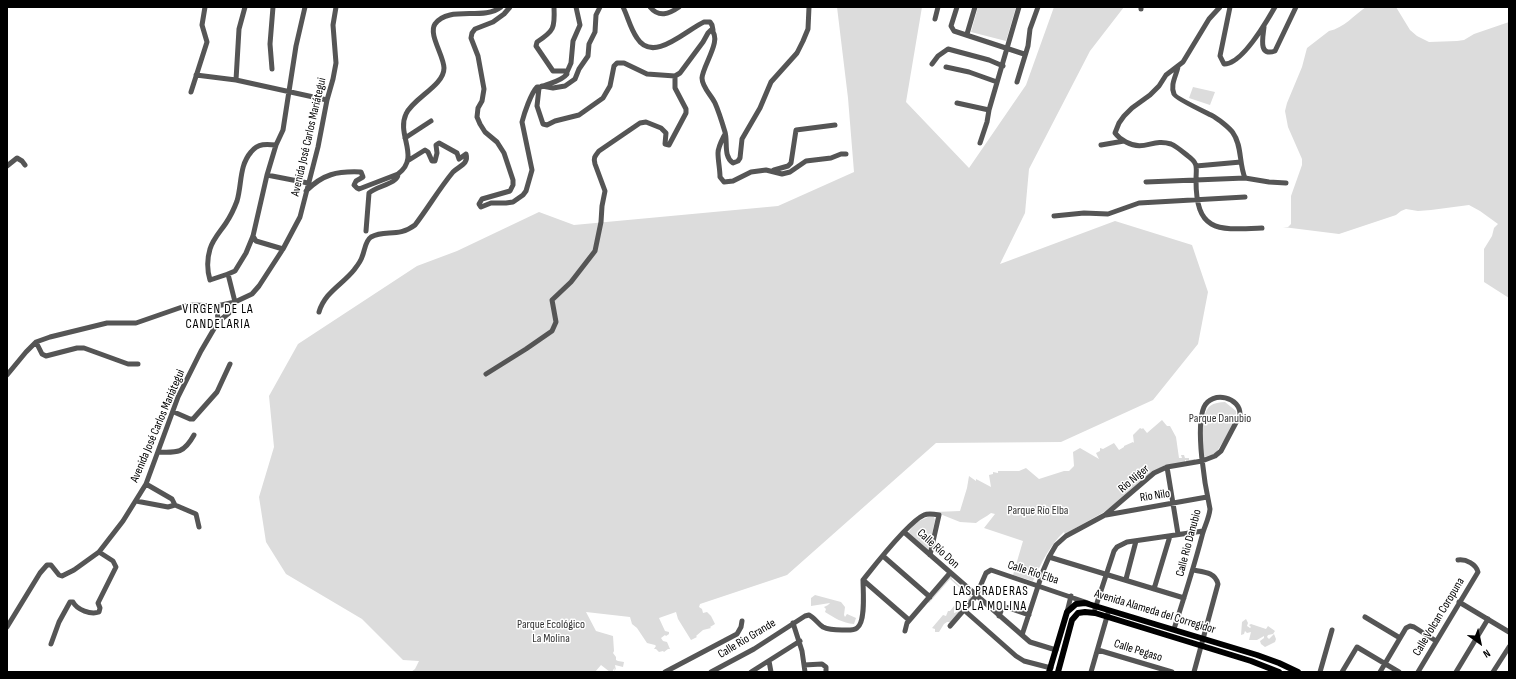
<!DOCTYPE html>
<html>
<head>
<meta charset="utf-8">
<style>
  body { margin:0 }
  #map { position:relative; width:1516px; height:679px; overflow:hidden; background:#fff; font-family:"Sofia Sans Condensed",sans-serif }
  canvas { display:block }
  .frame { position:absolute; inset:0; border:8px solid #000; pointer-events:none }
  .north { position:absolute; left:1460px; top:623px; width:40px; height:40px; -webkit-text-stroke:3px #fff; paint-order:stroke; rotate:147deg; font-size:11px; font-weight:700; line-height:16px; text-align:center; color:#000 }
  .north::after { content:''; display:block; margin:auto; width:14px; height:18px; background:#000; clip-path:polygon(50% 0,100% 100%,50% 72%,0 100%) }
</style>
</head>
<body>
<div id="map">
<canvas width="1516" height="679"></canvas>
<div class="frame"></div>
<div class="north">N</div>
</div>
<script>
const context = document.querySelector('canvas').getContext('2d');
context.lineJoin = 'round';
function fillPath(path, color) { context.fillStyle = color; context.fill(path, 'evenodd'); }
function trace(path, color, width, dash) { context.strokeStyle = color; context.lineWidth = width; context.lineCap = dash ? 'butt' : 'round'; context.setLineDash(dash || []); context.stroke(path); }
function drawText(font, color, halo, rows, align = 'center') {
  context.font = font + ' "Sofia Sans Condensed",sans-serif'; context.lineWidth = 3; context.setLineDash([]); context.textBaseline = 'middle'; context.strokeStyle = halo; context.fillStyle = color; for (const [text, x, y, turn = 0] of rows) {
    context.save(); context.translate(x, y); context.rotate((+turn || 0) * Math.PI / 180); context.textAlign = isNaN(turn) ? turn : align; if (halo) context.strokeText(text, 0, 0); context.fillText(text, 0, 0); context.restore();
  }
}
fillPath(new Path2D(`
  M837 7H922L906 102 969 168 1026 85 1054 7H1124L1090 51 1029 169 1025 213 1000 264 1115 221 1192 245 1208 292 1198 344 1153 400 1061 442 936 443 787 575 700 604 699 607 702 609 703 613 707 612 711 616 715 624 710 627 711 628 703 630 696 636 697 637 691 640 678 619 676 612 659 618 665 631 669 632V634L666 636 665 635 661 638 663 641 667 642 670 649H668L664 652 663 651 659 652 656 649H654L656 646 655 645 647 643 637 628 632 624 630 617 586 612 596 631 613 636 614 651 613 653 616 657V660L618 661 624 662 623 667 615 665 616 670 614 668 615 671 613 669V672H610L601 665 595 672H411L415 669 419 661 403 660 362 619 286 574 266 542 259 497 274 447 269 396 298 344 417 266 457 251 539 212 574 225 778 206 854 172 848 98Z
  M978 7H1016L1006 41 971 32Z
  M1366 7H1396L1410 30 1417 36 1429 42 1457 41 1464 40 1474 34 1509 22V298L1484 282V249L1492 236 1494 228 1498 224 1480 211 1469 205 1431 210 1418 211 1406 209 1401 211 1396 215 1339 234 1283 227H1288L1291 224V196L1302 165V159L1288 127 1285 111 1287 103 1302 67 1307 48 1329 31C1344 28 1354 15 1366 7Z
  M1193 87 1215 92 1210 105 1189 98Z
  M1225 402 1236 411V421L1219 448 1215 454 1204 457C1202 446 1200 414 1210 406 1214 403 1220 402 1225 402Z
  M1162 420 1167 426H1170L1176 437 1179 458H1182L1181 455H1184L1185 458H1189V460L1195 459V460L1186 462V460H1185V462L1167 465 1104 512 1065 534 1064 532C1049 546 1042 562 1033 581L1013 575 1023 541 984 528 995 514 991 513C986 517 981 519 976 523L960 522 935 512 960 511 967 488 969 476 976 481V479L991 487 989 475 993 474V472L998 473V471H1019L1026 468 1039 479 1064 471H1069L1074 466 1073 452 1080 448 1099 459 1096 453 1100 451V448L1103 449 1114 443 1119 450 1124 447V446L1133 442 1134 443 1133 435 1140 428 1142 429 1143 428 1147 433Z
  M930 516 934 517 935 520 928 552 908 533 915 523Z
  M950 576 953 577 952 579 972 597 951 622H947L944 624 939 632H935V629L932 628 943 615 946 616 948 611H950L958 601 961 603 954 610V613L957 612 970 597 950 579 929 603 928 602Z
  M815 595 841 602 845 607 844 615 845 617 847 614 856 618 854 624C842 623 835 618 825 612L826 609 824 607 828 605 830 603 811 606V598Z
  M1246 619 1248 623 1247 626 1250 628 1251 627 1249 625 1251 624 1266 629 1268 626 1275 631 1273 634 1268 635 1267 637 1269 639 1274 634 1276 639 1275 642 1265 647 1261 644 1260 641 1264 638V636L1257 640H1249L1251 632 1247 633 1245 631 1244 634 1241 635 1242 622Z`), '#dcdcdc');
trace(new Path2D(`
  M510 7 504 14 493 22 475 29 472 33 471 38 478 56 484 89 482 101 478 108 477 117 480 124 485 132 497 142 504 153 513 180V185L510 191 482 199 479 204 481 207 491 203H506L513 202 523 195 526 191 532 170 522 122C524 114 531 93 537 87H540
  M554 7C555 28 554 31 537 42L536 46 553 71H565L567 74C561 82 548 83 539 88L537 106 543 124 547 125 555 121 579 115 603 98 610 86 614 66 617 63H624L647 74 675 76 680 73 703 42 708 33 711 30C723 39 703 65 702 78 702 87 711 95 715 103 719 112 722 122 725 132 728 142 723 156 733 163L738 161 740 158 742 139 760 108 771 82 797 53 803 41 808 29 809 7
  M623 7C628 17 630 28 637 38 653 64 686 30 704 22H710L712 25 713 30
  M650 7C659 18 669 14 679 7
  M957 7 951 26 954 31 1024 54
  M1141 7V9
  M1220 7 1209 19 1183 62 1166 75 1159 86 1150 95 1132 108 1124 116 1119 123 1115 133C1118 137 1122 140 1126 142 1145 152 1152 138 1171 144 1176 146 1183 152 1188 156 1199 164 1196 168 1196 180 1196 233 1218 230 1262 228
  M1230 7 1220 56 1224 64C1242 65 1267 21 1275 7
  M935 19 938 7
  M1264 27C1263 37 1258 57 1275 51L1296 7
  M967 34 975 7
  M932 64 938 56 948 49 989 60 1003 66
  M946 67 969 72 997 82
  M1178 67C1176 76 1170 85 1174 94 1175 98 1205 112 1211 115 1217 118 1230 128 1233 133 1242 145 1239 164 1245 178L1269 182 1286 183
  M272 69 270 44 273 7
  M567 72 571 63 573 41 580 25 576 7
  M196 75 236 80 327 100
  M236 80 239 29 245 7
  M1017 82 1028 46 1030 29 1038 7
  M542 86 553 88 565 86 575 79 579 69 588 56 589 44 595 32 596 15 600 7
  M191 92 207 42 202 25 205 7
  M957 103 989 110
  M725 134C722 140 718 147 718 153 718 161 720 169 720 177L724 182 733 181 751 172 766 170 782 174 790 172 806 161 831 158 841 154H846
  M405 138 431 121
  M980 143 987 122 989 110 1019 7
  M276 145C267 144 258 143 251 152 239 166 242 184 237 201 234 209 230 217 226 223 220 232 213 239 210 249 207 259 207 270 210 280L228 274 235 271 246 253 253 236 267 175 276 145 283 130 296 46 305 7
  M1101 145 1124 141
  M7 166 17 158 22 161 25 165
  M1196 166 1241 162
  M774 170 788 166 791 163 796 130 835 125
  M267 175 308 183
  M1146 182 1245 178
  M306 191C323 174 337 171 361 172L363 177 356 181 354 185 357 188 359 189 398 174C421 157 396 135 406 114 413 98 444 86 444 68 444 56 428 34 435 24 449 5 483 21 501 7
  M1054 216 1084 213 1108 214 1139 203 1245 197
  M366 231 369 193C376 186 398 184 398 174
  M253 236 256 241 283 249
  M217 306 218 322
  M319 312C325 292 342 285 354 270 357 266 361 261 362 257 365 250 365 241 371 237 385 229 398 238 415 225 428 208 439 189 453 172 459 166 469 164 466 154L459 159 457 153 439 143 436 145 437 153 435 161H432L428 152 425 150 409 160
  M36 342 42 354 46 356 77 348H84L128 364H138
  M486 374 526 349 552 331 556 322 552 300 571 282 595 251 601 222 602 206 605 191 595 164C593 158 595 156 599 151L640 123 646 122 661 128 666 133 665 144 669 145 686 113V109L675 88V76
  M7 375 26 352 36 342 50 337 107 323H136L185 306 194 305 217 306 235 302 228 274
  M174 412 190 419H193L217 392 230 364
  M158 452C178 453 184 453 194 435
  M1167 467 1178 534
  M146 484 172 499 175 505
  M136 501 168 507 175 505 196 514 199 527
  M1106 515 1207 497
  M904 532 1030 642 1056 650
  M883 556 930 597
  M1049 557 1184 598
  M1193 570C1204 572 1215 572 1218 584L1194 672
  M1126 579 1136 541
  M863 580C875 565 908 522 924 515 928 513 934 514 939 515L930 555
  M863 580 909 620
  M1154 589 1170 536
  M1459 602 1509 632
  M1095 609 1114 551 1117 547 1127 542 1203 531
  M964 610 1016 656 1024 661 1051 668
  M1067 612 1071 596
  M999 616 1003 606 1029 615
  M1365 617 1400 638
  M793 623 802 651 805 672
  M950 626 976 596 986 573 991 570 1088 603
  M7 627 40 573 47 565H51L59 575 62 576 74 570 99 552 123 521 146 484 178 397 201 351 218 322 229 313 235 302 252 294 259 286 283 249 300 217 318 147 327 100 333 79 336 63 333 25 336 7
  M905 631 907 623 950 573
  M1022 635 1043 571 1049 557 1056 545 1066 536 1105 515 1154 473 1167 467 1202 461 1215 456 1221 451 1240 415C1241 397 1212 390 1204 407 1195 428 1205 486 1210 509 1209 519 1204 527 1202 536 1194 567 1184 598 1174 629
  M51 644 59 622 70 602H73C77 610 91 615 99 612L100 608 98 603 116 567 113 561 99 552
  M1098 650 1172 672
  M769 661 771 672
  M804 665 822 664 826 667V672
  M665 672 737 634 741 627 742 621
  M711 672 754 649 805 616 809 615C815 618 818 624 823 627 829 630 836 630 842 630 847 630 853 631 857 628 866 622 863 591 863 580
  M751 672 800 641
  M1091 672 1108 613
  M1320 672 1332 630
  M1342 672 1357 647 1399 672
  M1380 672 1406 628 1410 626 1414 627 1436 641
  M1418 672 1478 572C1476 564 1466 559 1458 560
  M1456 672 1488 619
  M1493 672 1509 647`), '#555', 5);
trace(new Path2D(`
  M1049 672 1067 612 1076 604 1085 603 1257 655 1279 663 1298 672
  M1058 672 1072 620 1078 613 1085 612 1095 613 1251 661 1279 672`), '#000', 6);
drawText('12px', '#000', '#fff', [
  ["Avenida José Carlos Mariátegui",309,137,-77],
  ["Avenida José Carlos Mariátegui",158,426,-67],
  ["Rio Niger",1134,479,-40],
  ["Rio Nilo",1155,496,-9],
  ["Calle Rio Danubio",1189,543,-75],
  ["Calle Río Don",938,549,42],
  ["Calle Río Elba",1033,573,18],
  ["Avenida Alameda del Corregidor",1155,612,17],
  ["Calle Volcan Coropuna",1439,617,-59],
  ["Calle Rio Grande",747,639,-31],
  ["Calle Pegaso",1138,651,17]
]);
drawText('12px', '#333', '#fff', [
  ["Parque Danubio",1220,419],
  ["Parque Río Elba",1038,511],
  ["Parque Ecológico",551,625],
  ["La Molina",551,639]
]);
context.letterSpacing = '1px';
drawText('13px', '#000', '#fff', [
  ["VIRGEN DE LA",218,310],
  ["CANDELARIA",218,325],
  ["LAS PRADERAS",991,592],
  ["DE LA MOLINA",991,607]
]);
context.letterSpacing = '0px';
</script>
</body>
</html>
